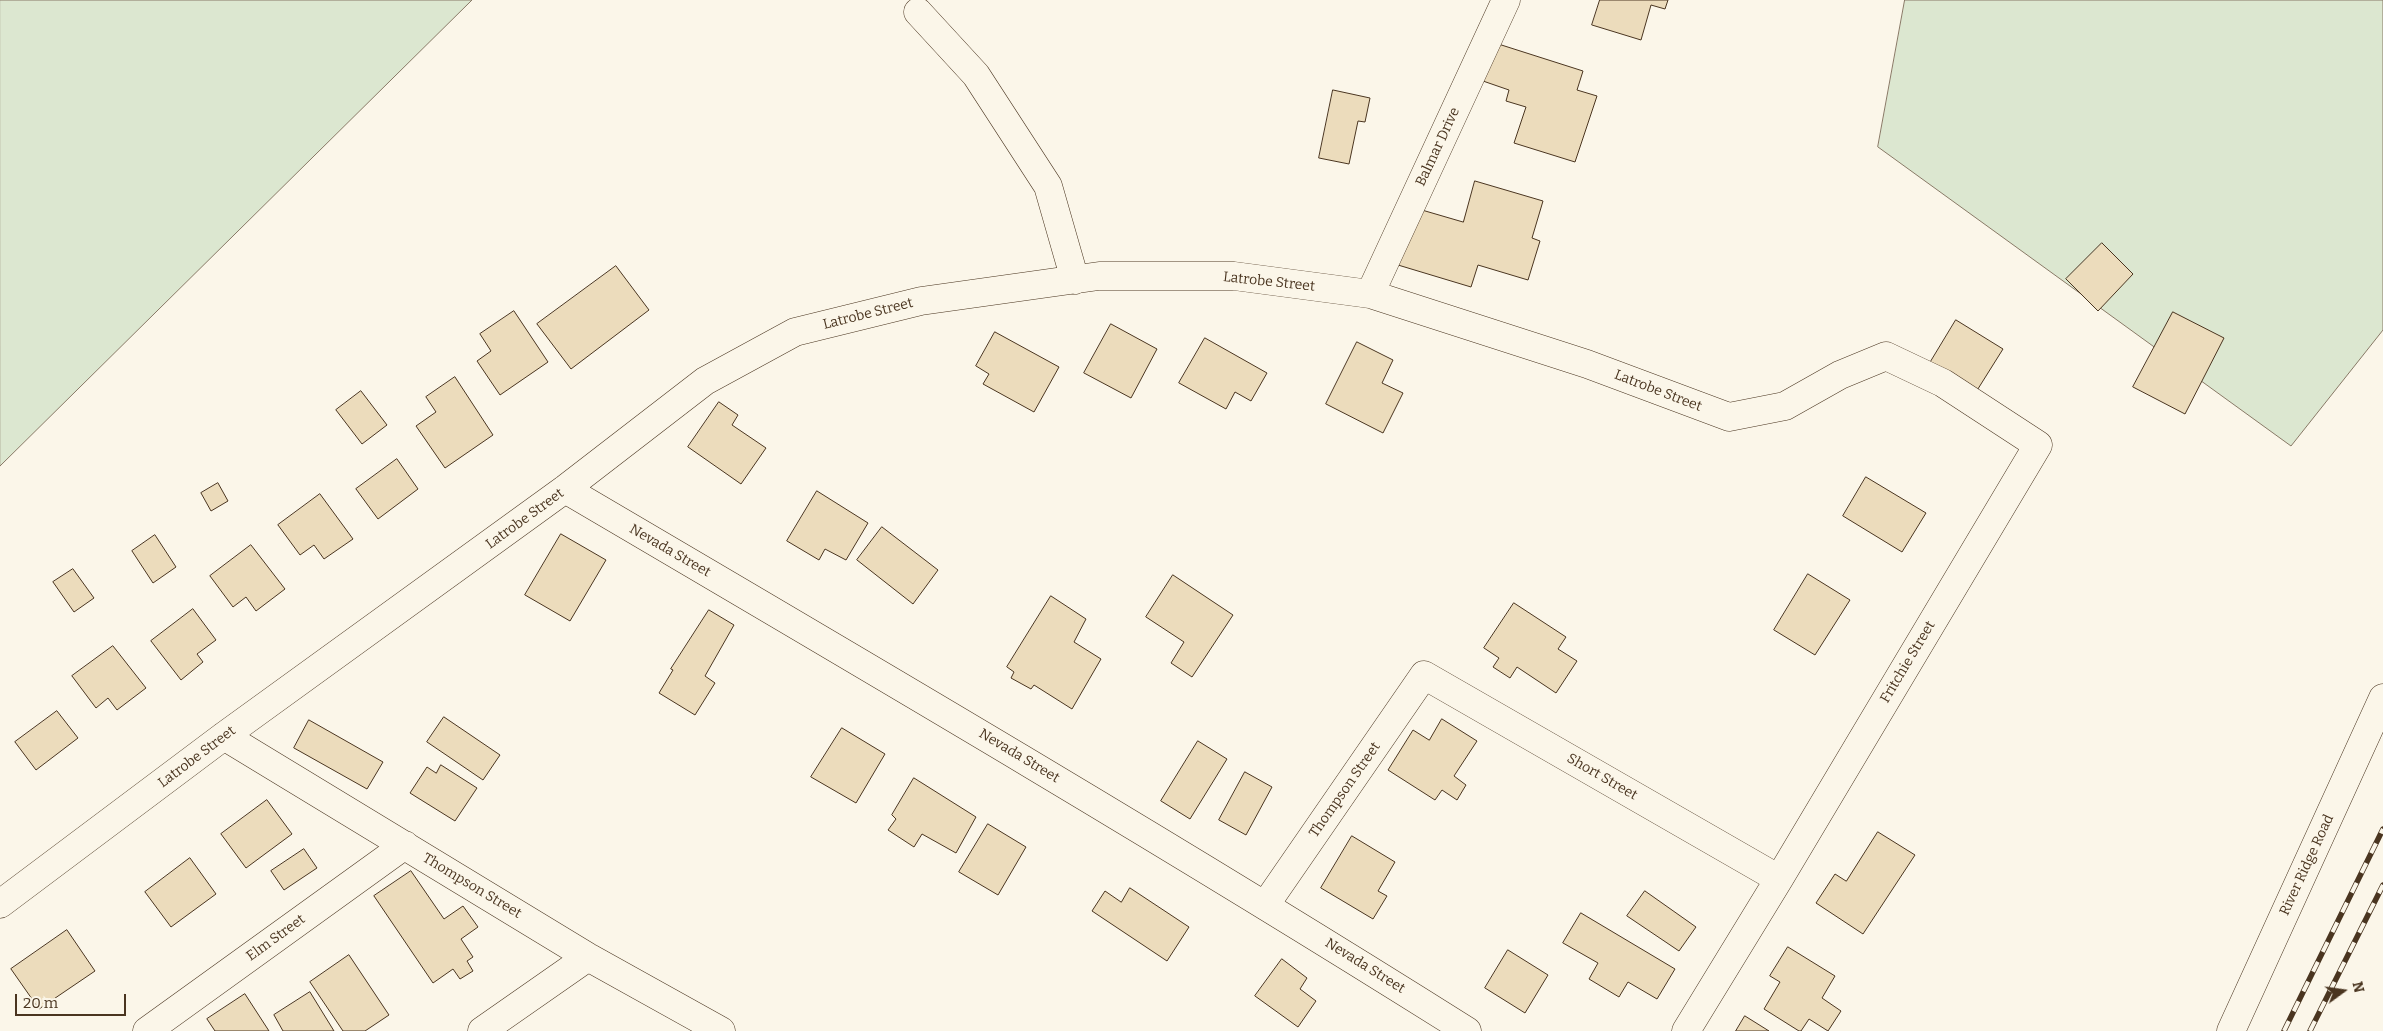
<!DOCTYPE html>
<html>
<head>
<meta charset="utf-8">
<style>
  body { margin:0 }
  #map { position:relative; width:2383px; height:1031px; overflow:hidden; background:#fbf6e9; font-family:Bitter,serif }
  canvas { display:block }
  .north { position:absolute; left:2318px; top:966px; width:50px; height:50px; -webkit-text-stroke:4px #fbf6e9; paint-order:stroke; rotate:76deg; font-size:14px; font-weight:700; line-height:20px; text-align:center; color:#4a3520 }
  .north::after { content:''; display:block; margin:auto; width:18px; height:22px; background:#4a3520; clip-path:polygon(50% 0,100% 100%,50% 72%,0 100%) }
  .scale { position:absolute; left:15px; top:994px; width:111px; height:22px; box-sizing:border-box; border:2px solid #4a3520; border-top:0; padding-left:6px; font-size:15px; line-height:18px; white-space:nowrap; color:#4a3520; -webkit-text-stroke:4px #fbf6e9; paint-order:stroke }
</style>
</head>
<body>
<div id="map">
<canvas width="2383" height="1031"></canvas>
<div class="north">N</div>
<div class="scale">20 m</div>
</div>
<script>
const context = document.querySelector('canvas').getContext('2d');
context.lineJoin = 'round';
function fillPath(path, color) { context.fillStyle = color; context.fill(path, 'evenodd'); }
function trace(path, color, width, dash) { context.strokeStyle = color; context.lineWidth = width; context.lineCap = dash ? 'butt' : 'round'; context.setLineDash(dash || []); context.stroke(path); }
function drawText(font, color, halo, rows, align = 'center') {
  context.font = font + ' Bitter,serif'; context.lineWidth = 4; context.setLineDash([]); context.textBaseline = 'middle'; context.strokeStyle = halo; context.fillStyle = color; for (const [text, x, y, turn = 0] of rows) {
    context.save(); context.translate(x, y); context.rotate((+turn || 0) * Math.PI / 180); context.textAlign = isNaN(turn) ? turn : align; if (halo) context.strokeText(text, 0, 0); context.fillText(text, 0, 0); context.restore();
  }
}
const green = new Path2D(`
  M0 0H472L0 466Z
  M1905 0H2383V330L2291 446 1878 147Z`);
fillPath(green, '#dce7d0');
trace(green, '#887966', 1);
const building = new Path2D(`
  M1600 0H1668L1665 9 1651 5 1641 40 1592 25Z
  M1492 42 1583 71 1577 90 1597 96 1575 162 1514 143 1526 107 1506 101 1509 90 1480 80Z
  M1333 90 1370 98 1365 122 1358 121 1349 164 1319 158Z
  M1475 181 1543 201 1532 238 1540 241 1528 280 1478 265 1471 287 1398 265 1415 208 1463 222Z
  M2102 243 2133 274 2098 311 2066 279Z
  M616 266 649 310 571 369 537 324Z
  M514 311 548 362 500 395 477 361 491 351 480 334Z
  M2173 312 2224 338 2185 414 2133 387Z
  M1956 320 2003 349 1976 392 1930 363Z
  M1111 324 1157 349 1131 398 1084 373Z
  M995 332 1059 367 1034 412 983 384 989 374 976 366Z
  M1205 338 1267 373 1251 401 1235 392 1226 409 1179 383Z
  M1357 342 1393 360 1382 383 1403 393 1383 433 1326 404Z
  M455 377 493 435 445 468 416 426 436 412 426 397Z
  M361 391 387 425 362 444 336 410Z
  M719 402 738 415 732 425 766 448 741 484 688 447Z
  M397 459 418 489 378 519 356 489Z
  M1866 477 1926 513 1902 552 1843 516Z
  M218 483 228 501 211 511 201 493Z
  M817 491 868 523 846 560 825 549 819 560 787 541Z
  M320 494 353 539 324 559 314 545 300 555 278 525Z
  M882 527 938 570 913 604 857 560Z
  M561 534 606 560 570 621 525 595Z
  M155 535 176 567 153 583 132 551Z
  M251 545 285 589 256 611 246 597 233 607 210 576Z
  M73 569 94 598 74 612 53 582Z
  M1808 574 1850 600 1815 655 1774 630Z
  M1173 575 1233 615 1192 677 1171 663 1184 642 1146 617Z
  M1051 596 1086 619 1074 642 1101 659 1072 709 1034 685 1031 689 1011 678 1014 672 1007 667Z
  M1514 603 1566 637 1558 649 1577 661 1556 693 1517 667 1510 678 1493 667 1499 658 1484 648Z
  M193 609 216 640 197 654 203 662 181 680 151 641Z
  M709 610 734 625 705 676 715 683 695 715 659 693 673 670 671 669Z
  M113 646 146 688 117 710 108 698 96 708 72 676Z
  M57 711 78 738 36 770 15 742Z
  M444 717 500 755 483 780 427 742Z
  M1442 719 1477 741 1454 776 1466 785 1457 800 1442 790 1435 800 1388 770 1413 730 1429 740Z
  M309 720 383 762 367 789 294 748Z
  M842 728 885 754 856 803 811 777Z
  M1198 741 1227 759 1190 819 1161 801Z
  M441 765 477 788 455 821 410 793 427 767 436 773Z
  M1245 772 1272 787 1246 835 1219 820Z
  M914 778 976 817 956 853 922 834 914 847 888 830 896 819 892 815Z
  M267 800 292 834 246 868 221 834Z
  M988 824 1026 847 998 895 959 872Z
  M1878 832 1915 855 1863 934 1816 903 1835 874 1846 881Z
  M1352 836 1395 862 1378 891 1387 896 1373 919 1321 888Z
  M304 849 317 868 284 890 271 871Z
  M190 858 216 894 171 927 145 892Z
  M411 871 444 919 463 906 478 927 461 939 473 957 467 961 473 971 460 979 453 969 433 983 374 896Z
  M1130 888 1189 927 1167 961 1092 911 1105 891 1121 902Z
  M1645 891 1696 927 1679 951 1627 916Z
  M1581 913 1675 969 1657 999 1628 982 1619 997 1589 979 1598 963 1563 943Z
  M67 930 95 971 39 1009 11 969Z
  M1788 947 1835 976 1822 998 1841 1011 1828 1031 1809 1019 1801 1031H1799L1764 1009 1780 982 1770 976Z
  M1508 950 1548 975 1525 1013 1485 988Z
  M349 955 389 1015 365 1031H343L310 982Z
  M1282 959 1307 978 1300 989 1316 1001 1298 1027 1255 996Z
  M310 992 334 1031H283L274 1015Z
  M245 994 269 1031H215L207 1019Z
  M1745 1016 1769 1031H1736Z`);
fillPath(building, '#ecdcbc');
trace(building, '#4a3520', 1);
const minor = new Path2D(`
  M918 12 976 75 1048 186 1075 280
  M1370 294 1506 0
  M565 489C868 667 1170 844 1467 1031
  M224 736 588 957 721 1031
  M0 904 224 736 565 489 705 381 795 332 921 301 1099 276H1234L1370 294 1587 364 1729 417 1785 406 1840 375 1886 356 1943 383 2038 445 1779 879 1686 1031
  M1266 904 1424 675 1779 879
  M147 1031 405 845
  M482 1031 588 957
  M2231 1031 2383 698`);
trace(minor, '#4a3520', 29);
trace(minor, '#fbf6e9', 28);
const rail = new Path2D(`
  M2284 1031 2383 829
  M2310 1031 2383 885`);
trace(rail, '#4a3520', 5.5);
trace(rail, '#fbf6e9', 4, [11]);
drawText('14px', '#4a3520', '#fbf6e9', [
  ["Balmar Drive",1438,147,-65],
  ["Latrobe Street",1269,282,6],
  ["Latrobe Street",868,314,-14],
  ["Latrobe Street",1658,391,21],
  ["Latrobe Street",525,519,-36],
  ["Nevada Street",670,551,30],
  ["Fritchie Street",1908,662,-59],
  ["Nevada Street",1019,756,31],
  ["Latrobe Street",197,757,-37],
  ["Short Street",1602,777,30],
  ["Thompson Street",1345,790,-55],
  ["River Ridge Road",2307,865,-65],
  ["Thompson Street",472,886,31],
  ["Elm Street",276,938,-36],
  ["Nevada Street",1365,966,32]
]);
</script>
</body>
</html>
